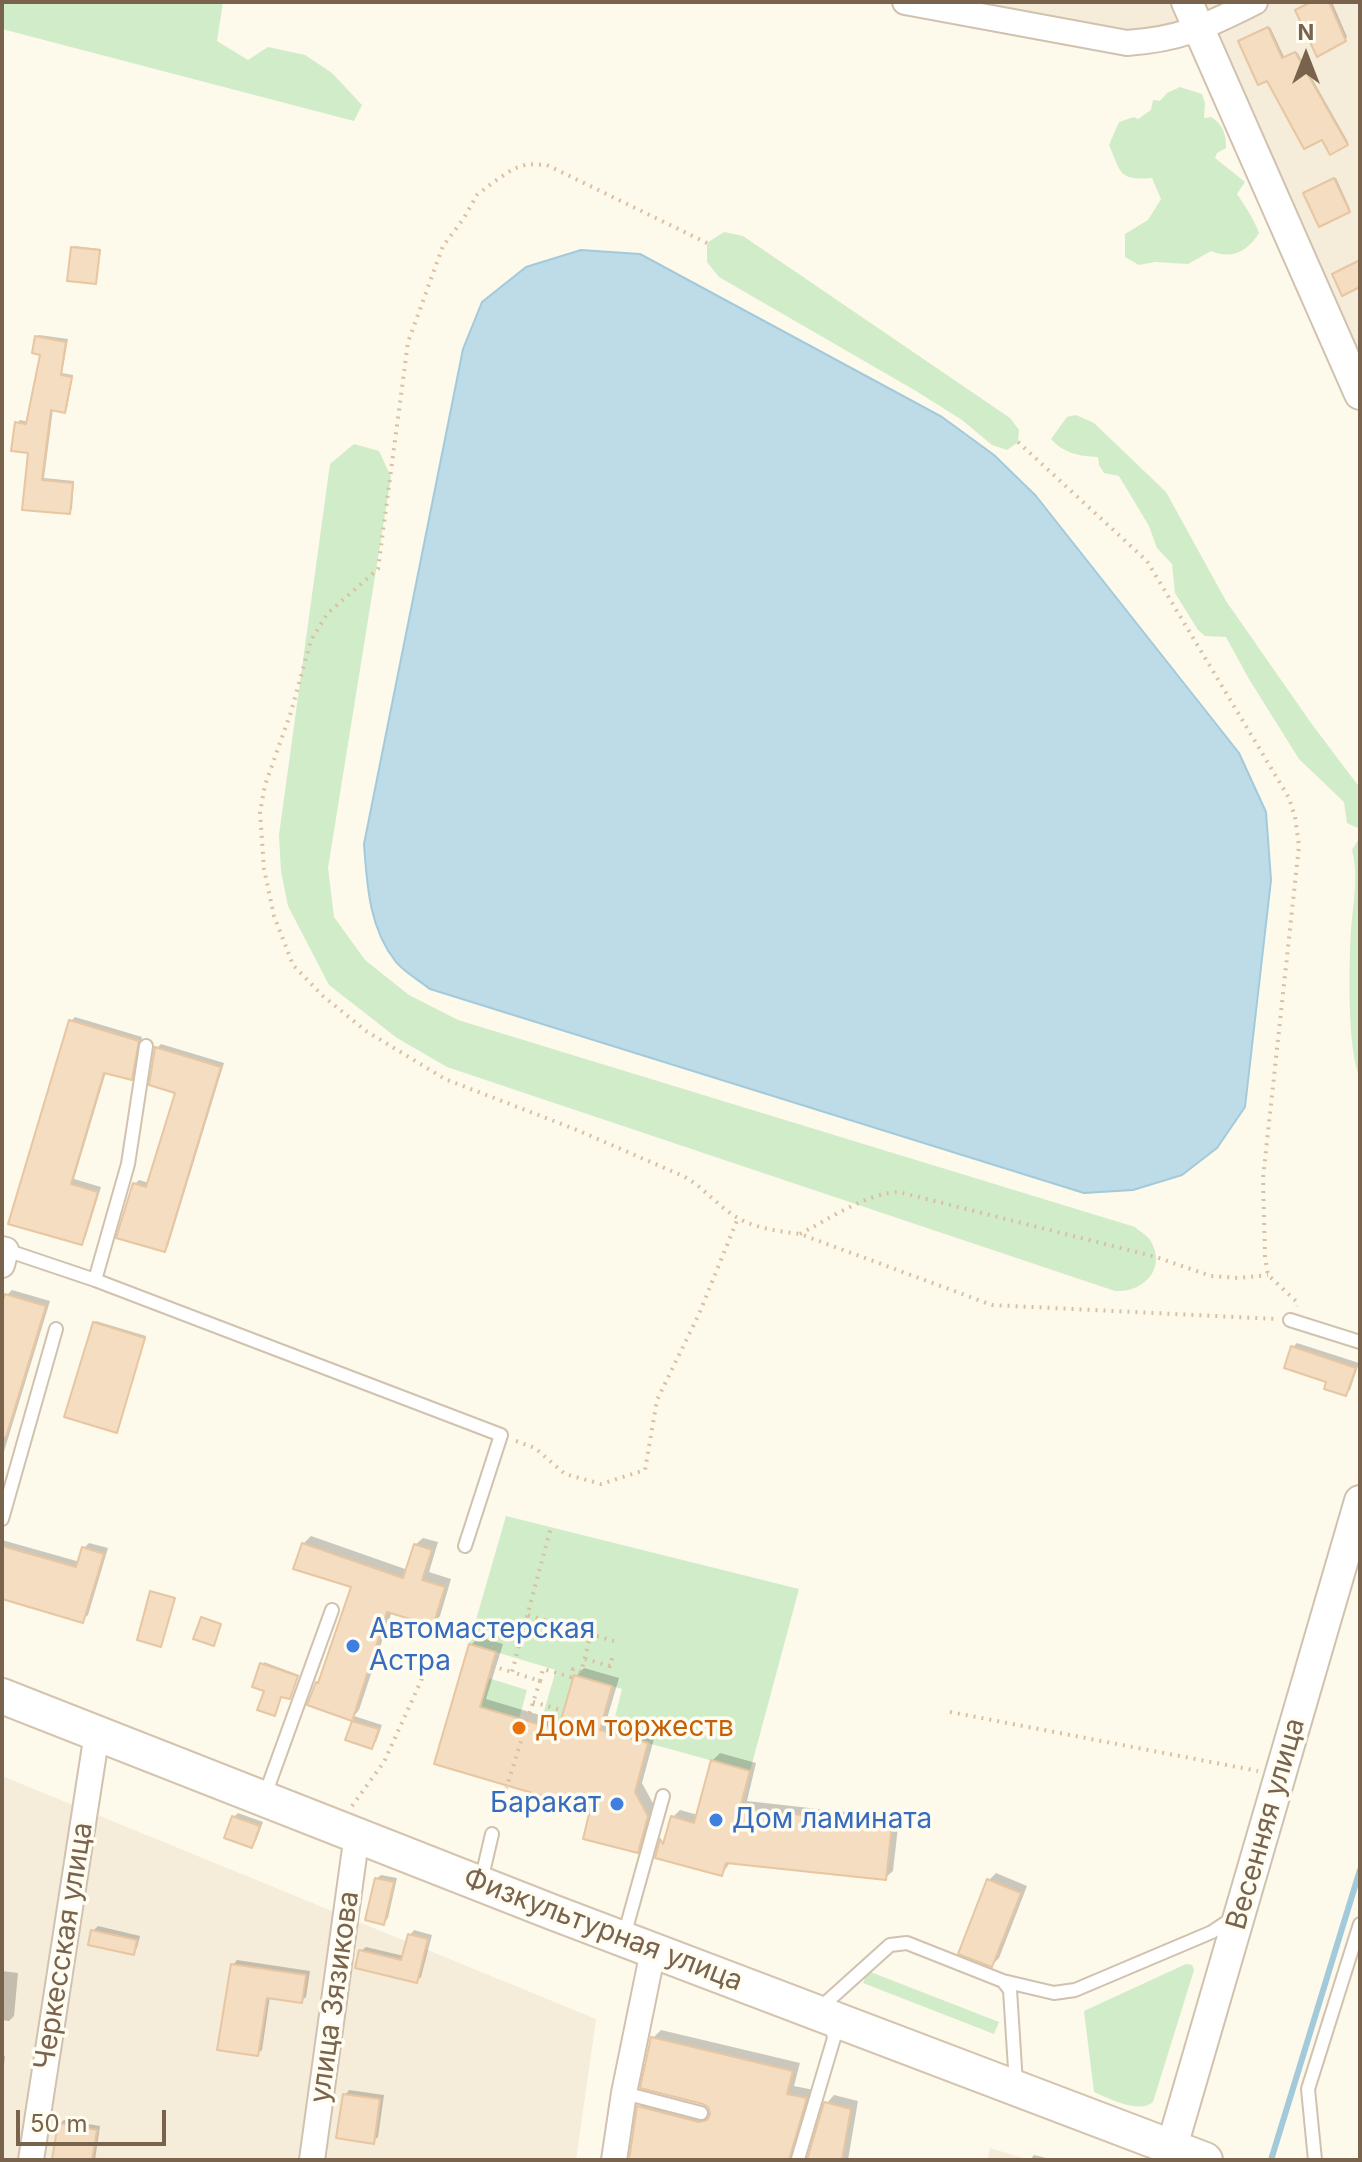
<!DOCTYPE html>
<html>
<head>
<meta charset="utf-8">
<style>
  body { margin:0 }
  #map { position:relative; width:1362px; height:2162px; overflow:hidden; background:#fdf9eb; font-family:Inter,sans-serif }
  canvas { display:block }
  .frame { position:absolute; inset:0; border:4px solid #7a634c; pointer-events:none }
  .north { position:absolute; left:1266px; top:16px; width:80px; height:80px; -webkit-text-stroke:6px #fffcf2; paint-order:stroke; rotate:0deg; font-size:22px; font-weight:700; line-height:32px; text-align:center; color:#7a634c }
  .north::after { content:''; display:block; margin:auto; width:28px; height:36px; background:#7a634c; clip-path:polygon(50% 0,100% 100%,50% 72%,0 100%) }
  .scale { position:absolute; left:16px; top:2110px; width:150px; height:36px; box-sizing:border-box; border:4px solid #7a634c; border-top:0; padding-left:10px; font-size:24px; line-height:28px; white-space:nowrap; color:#7a634c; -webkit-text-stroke:6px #fffcf2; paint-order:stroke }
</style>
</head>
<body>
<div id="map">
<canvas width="1362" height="2162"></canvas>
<div class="frame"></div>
<div class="north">N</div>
<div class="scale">50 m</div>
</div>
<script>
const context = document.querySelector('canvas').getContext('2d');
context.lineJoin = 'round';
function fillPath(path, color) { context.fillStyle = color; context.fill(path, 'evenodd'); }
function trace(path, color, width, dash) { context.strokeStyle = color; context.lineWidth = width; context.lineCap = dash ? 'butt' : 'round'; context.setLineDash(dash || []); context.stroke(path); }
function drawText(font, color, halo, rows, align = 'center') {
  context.font = font + ' Inter,sans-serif'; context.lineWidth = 7; context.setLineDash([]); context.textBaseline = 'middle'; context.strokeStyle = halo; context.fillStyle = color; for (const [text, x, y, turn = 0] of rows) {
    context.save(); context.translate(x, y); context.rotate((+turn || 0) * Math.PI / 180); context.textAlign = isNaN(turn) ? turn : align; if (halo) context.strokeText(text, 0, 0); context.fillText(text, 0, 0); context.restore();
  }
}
fillPath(new Path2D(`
  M956 2H1360V379L1221 51Z
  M2 1776 596 2019 576 2160H2Z
  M990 2148 1029 2160H987Z`), '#f5ecd9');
fillPath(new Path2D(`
  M2 2H223L217 41 248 60 268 47 305 55 332 73 362 105 354 121 2 29Z
  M1180 87 1202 94 1205 103 1204 118 1211 117C1223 124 1226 134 1226 148L1217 153 1215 158 1245 182 1237 194C1246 208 1253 217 1259 233 1248 251 1232 260 1211 251L1188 264 1155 262 1139 265 1125 257V234L1148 220 1161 199 1152 178C1118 181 1121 172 1109 145L1119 122 1134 117 1138 119 1151 110 1153 100 1160 101 1167 93Z
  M724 232 743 236 1010 418 1019 430 1018 442 1007 450 992 445 962 420 916 391 719 277 707 262V243Z
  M1076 415 1094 423 1166 492 1226 601 1311 723 1360 788V829L1347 823 1344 802 1299 759 1249 679 1226 637 1205 636 1198 630 1175 593 1172 564 1157 548 1149 526 1119 476 1104 473 1099 465 1098 457C1079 456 1065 454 1051 439L1067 417Z
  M354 444 379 451 391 477 328 868 334 917 365 960 409 995 458 1020 1135 1227C1139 1231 1147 1235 1150 1240 1168 1268 1143 1293 1115 1291L447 1067 397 1038 329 985 288 906 281 871 279 835 330 464Z
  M1360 837V1079C1347 1048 1349 966 1351 930 1353 903 1359 877 1352 850Z
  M506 1516 799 1589 750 1771 611 1733 622 1689 575 1675 558 1730 540 1725 556 1670 469 1644Z
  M488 1678 527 1690 519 1719 480 1707Z
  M1186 1964 1192 1965 1194 1970 1153 2102C1139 2114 1110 2099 1094 2092L1084 2011Z
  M868 1971 999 2022 994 2034 863 1983Z`), '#d1ecc8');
const water = new Path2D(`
  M581 250 640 254 942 417 994 455 1036 496 1239 753 1266 812 1271 880 1245 1107 1217 1148 1182 1175 1133 1190 1084 1193 430 989C420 981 404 972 396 962 369 928 367 885 364 844L463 349 482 302 526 267Z`);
fillPath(water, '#bedce8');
trace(water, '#a3cadb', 2);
fillPath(new Path2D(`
  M1312 2H1332L1347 37 1345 39Z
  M1270 27 1284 57 1297 52 1348 142 1347 144 1323 137 1267 78 1242 40Z
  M1336 178 1350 209 1349 210 1307 192Z
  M74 246 101 249 96 282 73 248Z
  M39 335 68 339 62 373 73 375 67 408 64 411 53 409 44 478 74 481 72 509 69 512 25 508 30 452 17 423 20 420 29 422 42 353 37 337Z
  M75 1017 142 1037 135 1073 131 1078 106 1072 74 1179 101 1187 85 1239 81 1243 11 1222 71 1021Z
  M161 1044 224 1063 168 1246 164 1250 135 1184 139 1180 149 1183 177 1092 157 1048Z
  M12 1290 50 1301 2 1458V1310L7 1295Z
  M96 1321 146 1336 118 1429 94 1323Z
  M1297 1343 1359 1363 1350 1390 1345 1394 1329 1381 1293 1347Z
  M311 1536 408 1570 415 1545 423 1538 438 1542 429 1572 451 1579 440 1616 433 1624 392 1611 359 1710 354 1716 382 1725 376 1742 371 1746 347 1739 354 1719 310 1703 321 1679 353 1586 303 1544Z
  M2 1540 80 1562 84 1548 89 1543 108 1548 88 1615 82 1620 2 1595Z
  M479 1637 503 1644 486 1699 563 1722 576 1676 584 1668 619 1678 606 1722 655 1735 642 1783 655 1807 645 1843 637 1851 593 1808 437 1763 471 1645Z
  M264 1662 299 1675 291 1695H282L276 1713 266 1690Z
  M720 1753 756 1763 747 1801 899 1818 893 1871 885 1878 731 1861 722 1874 658 1856 672 1818 680 1810 698 1815 712 1761Z
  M238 1813 263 1822 256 1841 252 1845 234 1817Z
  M996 1873 1027 1886 999 1958 992 1965 989 1880Z
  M381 1875 397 1878 388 1918 384 1923 376 1879Z
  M98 1926 140 1936 137 1948 133 1953 93 1931Z
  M414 1930 432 1935 421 1977 417 1981 361 1951 366 1947 404 1956 410 1935Z
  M237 1960 310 1971 306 1997 301 2001 270 1996 262 2050 257 2054 233 1965Z
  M2 1971 18 1973 14 2016 9 2021 2 2020Z
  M661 2030 800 2063 794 2086 814 2090 803 2160H809L826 2104 834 2095 858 2101 848 2160H631L639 2107 647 2098 712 2113 710 2106 653 2038Z
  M2 2056H5L2 2081Z
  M349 2090 384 2095 378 2137 373 2141 345 2095Z
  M64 2120 100 2126 95 2160H54L60 2124Z
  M1034 2155 1054 2160H1030Z`), '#0003');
trace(new Path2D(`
  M1271 2160 1360 1870`), '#a3cadb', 6);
const building = new Path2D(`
  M1311 2H1329L1346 41 1317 57 1295 10Z
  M1268 27 1282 58 1295 52 1348 145 1330 155 1322 140 1304 149 1267 81 1258 85 1238 41Z
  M1334 178 1350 212 1319 227 1303 193Z
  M71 247 100 250 96 284 67 281Z
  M1360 260V287L1342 296 1332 274Z
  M35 336 66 342 61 375 72 377 65 413 51 410 42 480 73 483 70 514 22 510 28 453 11 451 15 422 26 424 40 355 32 353Z
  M69 1020 139 1041 132 1080 104 1073 71 1184 98 1192 82 1245 8 1224Z
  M155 1047 221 1067 165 1252 116 1238 133 1183 146 1187 175 1093 149 1085Z
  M5 1294 46 1306 6 1437H2V1303Z
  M93 1322 145 1338 117 1433 64 1417Z
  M1291 1346 1356 1368 1346 1396 1324 1389 1326 1382 1284 1368Z
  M302 1543 403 1578 414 1544 432 1550 422 1580 445 1587 433 1626 387 1612 352 1721 307 1705 316 1682 318 1683 351 1587 293 1569Z
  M2 1546 76 1567 82 1547 104 1554 83 1623 2 1599Z
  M150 1591 175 1598 161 1647 137 1640Z
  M201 1617 221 1624 214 1646 193 1639Z
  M469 1644 496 1652 480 1707 558 1730 574 1675 612 1686 600 1730 648 1743 635 1792 648 1816 638 1853 583 1839 590 1810 434 1764Z
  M260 1663 298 1676 290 1699 281 1697 275 1716 257 1710 264 1691 252 1687Z
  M352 1721 379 1729 372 1749 345 1740Z
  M711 1760 750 1771 740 1808 892 1825 886 1880 726 1863 722 1876 655 1858 660 1839 663 1844 671 1816 694 1823Z
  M232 1816 260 1826 252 1848 224 1838Z
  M375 1878 394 1882 384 1925 365 1920Z
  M987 1879 1021 1893 992 1967 958 1954Z
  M91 1930 137 1940 134 1955 88 1945Z
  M408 1934 428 1939 417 1983 355 1968 359 1950 401 1960Z
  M231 1964 306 1975 302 2003 267 1998 258 2056 217 2050Z
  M651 2037 793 2071 787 2094 807 2098 789 2160H629L637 2106 699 2122 707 2120 710 2114 708 2107 703 2104 640 2088Z
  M343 2094 380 2099 374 2144 336 2138Z
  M824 2102 851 2109 842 2160H807Z
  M58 2123 97 2130 92 2160H52Z`);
fillPath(building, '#f4ddc1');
trace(building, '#e7c6a1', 2);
const service = new Path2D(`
  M6 1250 95 1280 501 1435 465 1546
  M95 1280 128 1164 146 1046
  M1290 1320 1360 1342
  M2 1519 56 1329
  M265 1795 332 1610
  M481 1881 492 1834
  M624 1936 663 1796
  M1003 1981 1054 1993 1075 1990 1212 1932 1230 1920
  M820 2008 890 1945 907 1943 1003 1981 1010 1990 1016 2084
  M624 2093 701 2113
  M798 2159 834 2038 831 2022
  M1315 2160 1308 2089 1360 1924`);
const minor = new Path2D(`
  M905 2 1127 43C1183 39 1206 26 1255 2
  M2 1249 6 1250 2 1265
  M31 2160 97 1733
  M312 2160 357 1834
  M614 2160 624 2093 653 1951`);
const tertiary = new Path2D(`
  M1187 2 1360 394
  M1168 2160 1360 1501`);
const secondary = new Path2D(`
  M2 1696 552 1912 1205 2160`);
trace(service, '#d1c2af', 16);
trace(minor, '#d1c2af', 28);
trace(tertiary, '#d1c2af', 34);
trace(secondary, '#d4c4ad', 38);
trace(new Path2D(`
  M707 243 547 165 528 164 513 169 495 181 477 195 464 218 443 246 408 342 378 569 327 614 311 640 291 712 265 785 260 812 264 869 274 916 293 965 323 996 366 1031 445 1079 577 1130 683 1176C704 1187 718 1207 738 1218 757 1229 779 1231 800 1234L992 1305 1276 1319
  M1018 442 1147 561 1289 798 1295 817 1299 846 1263 1178 1265 1257 1268 1275 1298 1303 1297 1306
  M800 1234C827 1220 869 1192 899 1192L1156 1257 1211 1276 1238 1278 1268 1275
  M516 1441 535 1448 565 1474 601 1484 645 1470 657 1400 699 1314 738 1218
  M528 1615 617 1642
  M585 1659 610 1666 613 1655
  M492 1666 512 1672
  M540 1681 543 1669 571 1677 573 1669 581 1672 591 1634
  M533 1702 564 1711
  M950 1712 1258 1771
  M527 1721 540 1681 512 1672 551 1527
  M506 1789 522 1738
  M352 1806 384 1762 425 1672`), '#dac0a3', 4, [2, 6]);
trace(service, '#fff', 12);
trace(minor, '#fff', 24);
trace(tertiary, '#fff', 30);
trace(secondary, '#fff', 34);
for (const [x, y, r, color] of [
  [353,1646,8,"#3f7fe0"],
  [519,1728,8,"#e8710a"],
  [617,1804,8,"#3f7fe0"],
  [716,1820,8,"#3f7fe0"]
]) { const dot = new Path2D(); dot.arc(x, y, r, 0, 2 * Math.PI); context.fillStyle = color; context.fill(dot); trace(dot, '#fffcf2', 3); }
drawText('28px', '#366cbe', '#fffcf2', [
  ["Автомастерская",369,1630],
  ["Астра",369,1662],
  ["Баракат",601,1804,"right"],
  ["Дом ламината",732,1820]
], 'left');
drawText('28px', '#c56008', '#fffcf2', [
  ["Дом торжеств",535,1728]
], 'left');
drawText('28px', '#7a634c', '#fffcf2', [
  ["Весенняя улица",1266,1824,-74],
  ["Физкультурная улица",603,1930,21],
  ["Черкесская улица",64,1946,-81],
  ["улица Зязикова",335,1997,-82]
]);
</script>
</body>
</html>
